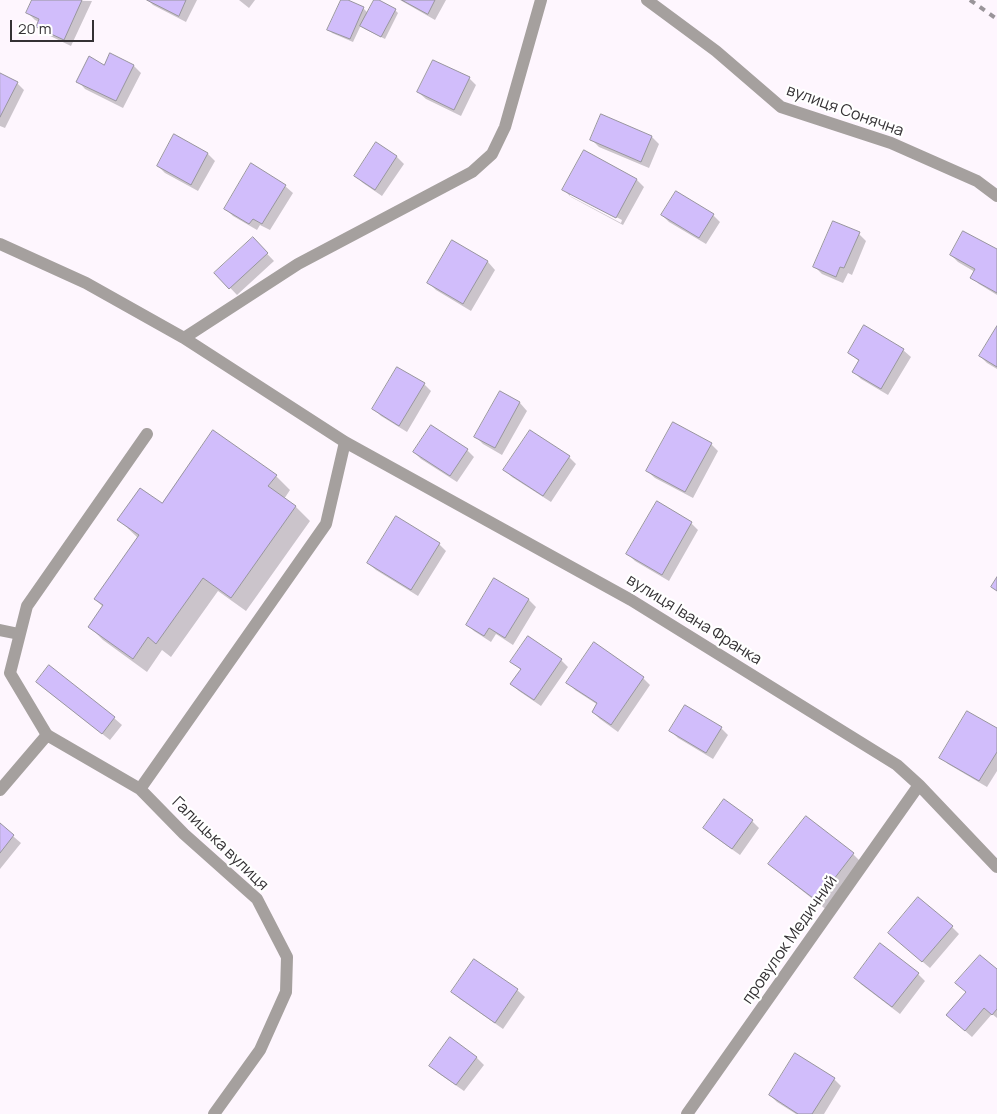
<!DOCTYPE html>
<html>
<head>
<meta charset="utf-8">
<style>
  body { margin:0 }
  #map { position:relative; width:997px; height:1114px; overflow:hidden; background:#fef6fe; font-family:Manrope,sans-serif }
  canvas { display:block }
  .scale { position:absolute; left:10px; top:20px; width:84px; height:22px; box-sizing:border-box; border:2px solid #343134; border-top:0; padding-left:6px; font-size:15px; line-height:18px; white-space:nowrap; color:#343134; -webkit-text-stroke:4px #fff; paint-order:stroke }
</style>
</head>
<body>
<div id="map">
<canvas width="997" height="1114"></canvas>
<div class="scale">20 m</div>
</div>
<script>
const context = document.querySelector('canvas').getContext('2d');
context.lineJoin = 'round';
function fillPath(path, color) { context.fillStyle = color; context.fill(path, 'evenodd'); }
function trace(path, color, width, dash) { context.strokeStyle = color; context.lineWidth = width; context.lineCap = dash ? 'butt' : 'round'; context.setLineDash(dash || []); context.stroke(path); }
function drawText(font, color, halo, rows, align = 'center') {
  context.font = font + ' Manrope,sans-serif'; context.lineWidth = 4.5; context.setLineDash([]); context.textBaseline = 'middle'; context.strokeStyle = halo; context.fillStyle = color; for (const [text, x, y, turn = 0] of rows) {
    context.save(); context.translate(x, y); context.rotate((+turn || 0) * Math.PI / 180); context.textAlign = isNaN(turn) ? turn : align; if (halo) context.strokeText(text, 0, 0); context.fillText(text, 0, 0); context.restore();
  }
}
fillPath(new Path2D(`
  M34 0 92 1 71 46 44 33 37 26 39 22 35 20 28 13Z
  M148 0H197L186 22 153 5Z
  M239 0H255L249 8Z
  M342 0H345L363 8 368 13 375 0 395 10 398 13 385 39 365 29 361 25 353 42 332 33 329 29Z
  M400 0H446L435 20Z
  M111 55 134 66 141 73 123 108 85 89 78 81 105 66Z
  M0 74 17 83 24 90 5 128 0 126Z
  M469 78 476 85 461 116 426 99 418 92Z
  M602 116 652 137 659 144 649 168 599 147 592 140Z
  M175 136 208 154 215 161 198 191 165 173 158 166Z
  M377 144 397 157 404 164 382 196 363 183 356 176Z
  M637 180 644 187 623 225 571 197 564 190ZM570 193 622 220 621 223 570 196Z
  M285 186 293 193 270 230 260 225 257 230 233 216 226 209Z
  M662 215H713L720 222 706 244 669 222Z
  M859 234 866 241 852 275 848 273 843 283 822 274 815 267Z
  M253 239 274 261 237 295 216 273Z
  M453 242 488 262 495 270 471 311 436 290 429 283Z
  M997 251V295L979 284 972 277 975 272 958 262 951 255Z
  M997 328V369L987 363 980 356Z
  M903 350 911 357 888 395 861 379 854 372 860 362 849 353Z
  M424 384 431 391 407 432 381 416 374 409Z
  M500 393 520 403 527 411 502 455 483 444 476 437Z
  M711 444 718 451 693 498 655 478 647 471Z
  M467 450 474 457 457 482 421 459 414 452Z
  M569 457 576 464 551 502 512 477 505 470Z
  M276 476 290 490 284 499 296 507 310 521 246 611 218 591 171 657 162 650 147 672 103 640 89 626 103 607 95 599 138 538 119 520Z
  M657 503 691 523 698 530 669 581 635 561 628 554Z
  M439 544 446 551 418 596 376 570 368 563Z
  M495 580 529 600 536 607 513 645 496 634 491 642 474 631 467 624Z
  M561 660 568 667 541 706 519 691 512 684 521 670 512 662Z
  M50 667 114 718 122 725 110 740 45 689Z
  M643 678 650 685 618 732 600 719 593 712 598 705 575 690 568 682Z
  M721 728 728 735 713 759 678 738 671 731Z
  M997 730V771L987 787 948 764 941 757Z
  M806 818 853 854 864 865 828 911 781 874 770 864Z
  M752 821 759 828 740 855 712 835 705 828Z
  M0 825 21 843 0 869Z
  M952 927 959 934 930 968 897 940Z
  M475 961 517 990 525 997 503 1029 460 999 453 992Z
  M997 971V1018L992 1014 972 1037 955 1022Z
  M918 974 925 981 900 1014 862 985 855 978Z
  M450 1039 477 1058 484 1065 464 1091 438 1073 431 1066Z
  M834 1079 841 1086 824 1114H796L777 1102 770 1095Z`), '#0003');
const building = new Path2D(`
  M32 0H82L64 40 36 27 39 19 26 13Z
  M147 0H186L179 16Z
  M341 0H348L364 7 350 39 327 30Z
  M374 0H379L396 9 381 37 360 26Z
  M402 0H435L428 14Z
  M110 53 134 65 116 101 76 82 89 56 104 65Z
  M433 60 470 77 454 110 417 92Z
  M0 73 18 82 0 117Z
  M601 114 652 136 641 162 590 140Z
  M174 134 208 153 191 185 157 166Z
  M376 142 397 156 375 190 354 176Z
  M584 150 637 179 616 218 562 190Z
  M251 163 286 185 262 224 253 219 249 224 224 209Z
  M676 191 714 214 699 238 661 215Z
  M833 221 860 232 844 268 840 267 836 277 813 267Z
  M963 231 997 249V293L970 278 975 269 950 255Z
  M253 237 268 253 229 289 214 273Z
  M452 240 488 261 463 304 427 283Z
  M864 325 904 349 881 389 852 372 859 360 848 353Z
  M997 326V367L979 356Z
  M397 367 425 383 399 426 372 409Z
  M500 391 520 402 495 448 474 437Z
  M673 422 712 443 685 492 646 471Z
  M431 425 468 449 450 476 413 452Z
  M213 430 277 475 268 486 296 506 231 598 203 578 156 644 148 637 133 659 88 627 103 605 94 599 139 535 117 520 140 488 162 503Z
  M530 430 570 456 543 496 503 470Z
  M657 501 692 522 662 575 626 554Z
  M396 516 440 543 411 590 367 563Z
  M997 577V591L991 587Z
  M494 578 529 599 505 638 489 628 484 636 466 625Z
  M528 636 562 659 534 700 510 684 521 669 510 662Z
  M594 642 644 677 611 725 592 712 597 703 566 683Z
  M49 665 115 717 102 734 36 682Z
  M685 705 722 727 706 753 669 731Z
  M967 711 997 728V752L979 781 939 758Z
  M724 799 753 820 732 849 703 828Z
  M806 816 854 853 817 901 768 864Z
  M0 823 14 835 0 853Z
  M918 897 953 926 922 962 888 933Z
  M880 943 919 973 892 1007 854 978Z
  M980 955 997 969V1009L992 1015 984 1008 965 1031 946 1015 966 992 955 983Z
  M474 959 518 989 495 1023 451 992Z
  M450 1037 477 1057 456 1085 429 1066Z
  M795 1053 835 1078 812 1114H798L769 1095Z`);
fillPath(building, '#d1bdfb');
trace(building, '#98959e', 1);
trace(new Path2D(`
  M0 630 19 634
  M47 735 10 673 27 606 147 434`), '#a5a09e', 12);
trace(new Path2D(`
  M647 0 716 51 781 107 891 143 977 181 997 196
  M0 244 86 283 184 338 345 442 631 600 897 765 919 785 997 867
  M184 338 298 264 472 172 492 154 505 127 541 0
  M140 789 326 524 345 442
  M0 790 47 735 140 789 184 834 257 899 287 957 286 992 260 1050 214 1114
  M687 1114 919 785`), '#a5a09e', 12);
trace(new Path2D(`
  M970 0 997 19`), '#9a959a', 4, [6, 6]);
drawText('16px', '#343134', '#fff', [
  ["вулиця Сонячна",845,111,20],
  ["вулиця Івана Франка",694,620,32],
  ["Галицька вулиця",220,844,44],
  ["провулок Медичний",790,940,-55]
]);
</script>
</body>
</html>
